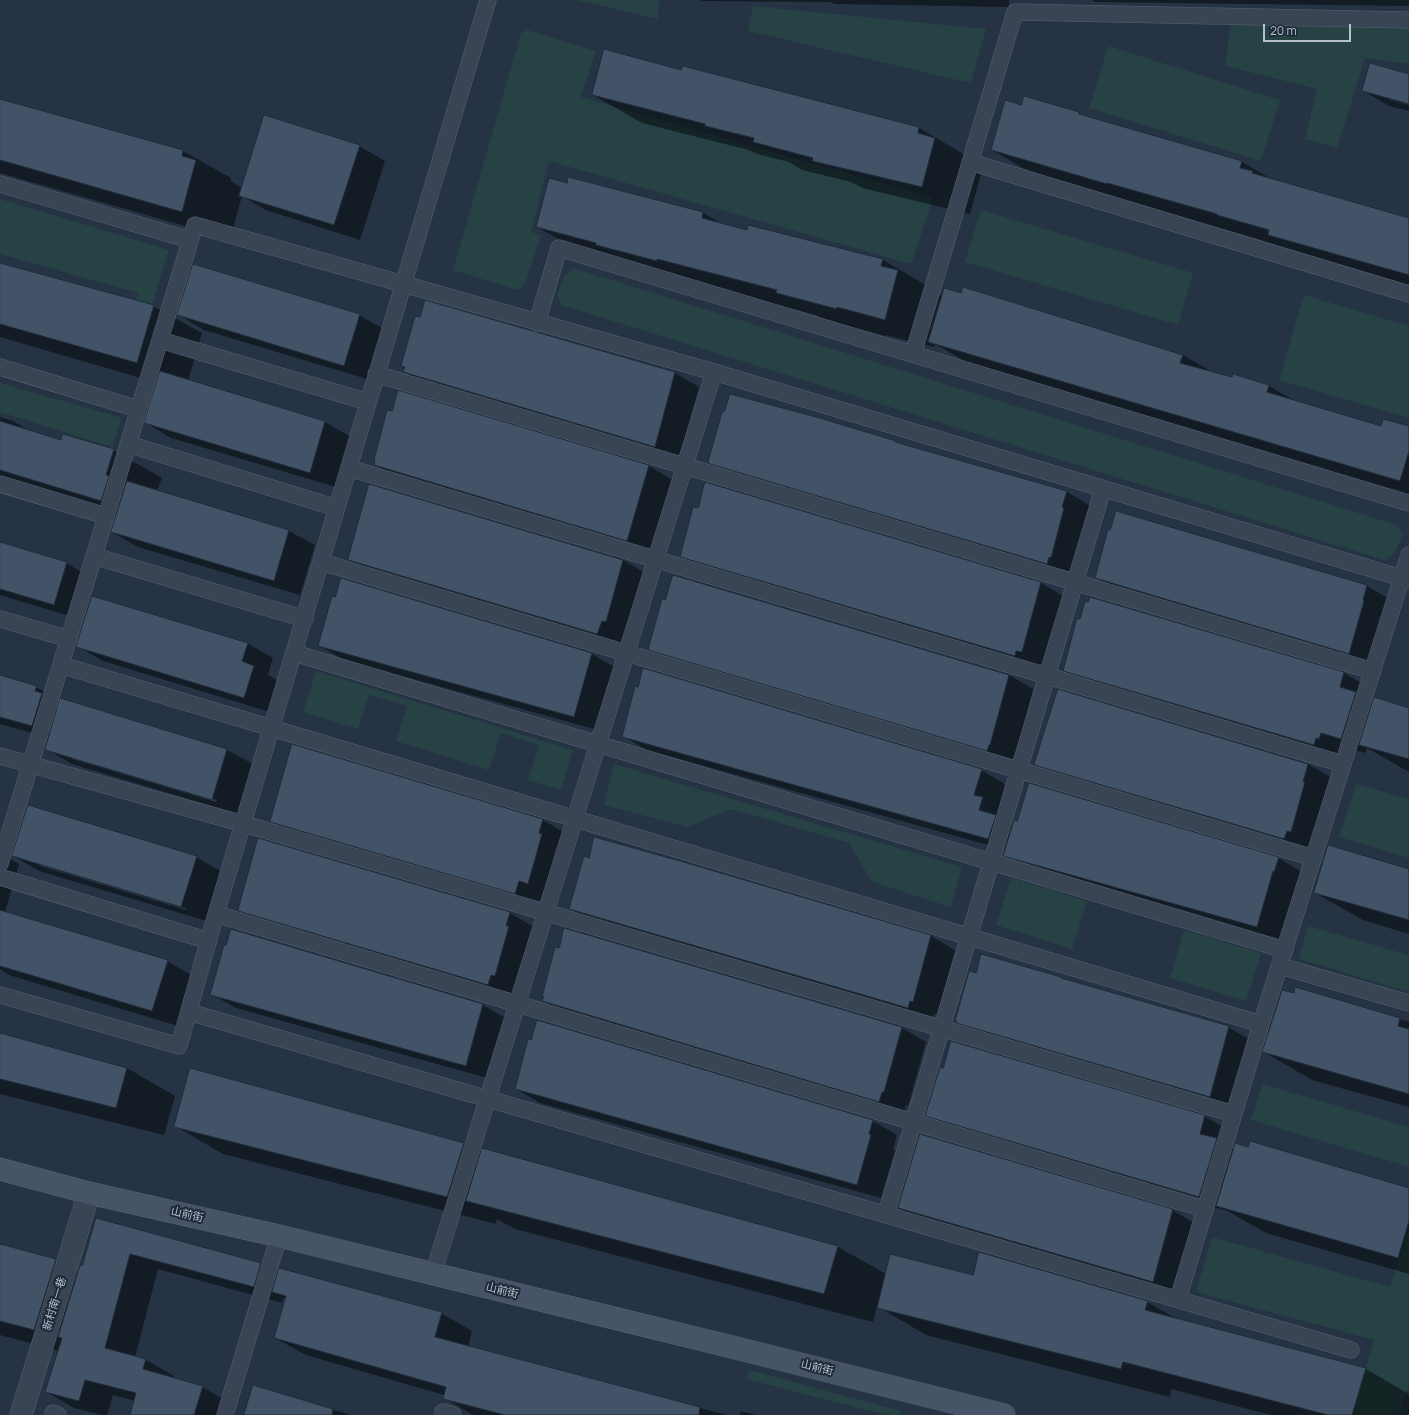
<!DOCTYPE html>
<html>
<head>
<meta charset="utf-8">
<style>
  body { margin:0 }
  #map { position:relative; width:1409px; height:1415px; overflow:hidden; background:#253344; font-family:Manrope,sans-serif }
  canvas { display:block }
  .scale { position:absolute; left:1263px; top:24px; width:88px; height:18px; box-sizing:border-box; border:2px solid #b7c0cd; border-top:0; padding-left:5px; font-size:12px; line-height:14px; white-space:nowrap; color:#b7c0cd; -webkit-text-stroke:3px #1e2a39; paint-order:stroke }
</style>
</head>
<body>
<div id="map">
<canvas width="1409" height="1415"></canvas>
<div class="scale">20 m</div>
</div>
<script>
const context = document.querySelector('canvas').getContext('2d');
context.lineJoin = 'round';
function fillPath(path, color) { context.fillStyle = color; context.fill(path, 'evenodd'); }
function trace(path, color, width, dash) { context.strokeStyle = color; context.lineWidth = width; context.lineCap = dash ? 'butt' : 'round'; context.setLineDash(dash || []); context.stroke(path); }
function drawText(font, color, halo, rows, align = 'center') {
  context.font = font + ' Manrope,"Noto Sans SC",sans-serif'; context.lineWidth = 4; context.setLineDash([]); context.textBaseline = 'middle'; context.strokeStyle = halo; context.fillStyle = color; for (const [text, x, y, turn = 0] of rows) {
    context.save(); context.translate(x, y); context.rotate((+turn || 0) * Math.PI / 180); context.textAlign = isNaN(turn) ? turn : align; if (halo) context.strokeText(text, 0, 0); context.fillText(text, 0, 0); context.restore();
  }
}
fillPath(new Path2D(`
  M576 0H659L658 19Z
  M753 6 986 29 971 83 748 31Z
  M1231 23 1409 27V64L1365 58 1337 148 1305 139 1317 89 1225 66Z
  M527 30 596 51 581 97 933 198 911 264 549 161 531 232 541 235 525 284 517 290 453 270 521 33Z
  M1108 46 1280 100 1261 161 1089 108Z
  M0 199 169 250 152 305 136 301 138 293 0 254Z
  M981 210 1193 273 1178 325 965 262Z
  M573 268 1397 525 1403 534 1395 553 1384 560 561 305 557 295 564 277Z
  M1304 295 1409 326V418L1279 380Z
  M0 383 122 418 112 447 0 412Z
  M316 671 573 750 561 790 528 780 539 745 501 733 489 770 396 741 407 706 369 695 358 729 303 712Z
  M614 764 962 867 951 907 872 882 849 843 731 809 688 827 604 805Z
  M1356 784 1409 799V858L1339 837Z
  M1011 878 1087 901 1072 949 996 925Z
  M1308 926 1409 955V992L1299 959Z
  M1184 930 1261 953 1246 1001 1170 978Z
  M1262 1084 1409 1127V1167L1251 1120Z
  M1409 1227V1385L1399 1415H1352L1374 1340 1196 1292 1212 1237 1390 1287Z
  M749 1370 901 1411 900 1415H885L747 1379Z`), '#274245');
fillPath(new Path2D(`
  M700 0H1009V7L834 4 831 2 702 1Z
  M1092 0H1409V6L1095 2Z
  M684 67 919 128 967 156 983 167 970 214 862 188 851 182 802 170 789 162 754 153 749 150 642 123 593 95 682 71Z
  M1409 75V103L1390 98V100L1409 105V111L1389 106 1364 91Z
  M1024 97 1079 113 1085 116 1242 162 1275 181 1409 220V288L1317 262 1300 252 1266 243 1261 240 1040 178 992 150 1022 106Z
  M0 99 183 151 231 178V181L242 188 359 146 385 161 360 240 266 210 242 196 230 239 0 173Z
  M569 179 703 213 724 225 748 231 749 226 883 260 931 288V290L942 296 962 294 964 288 1183 355 1214 373 1269 386 1298 403 1381 427H1409V495L975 367 935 344 934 347 885 335V336L826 320 816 315 585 254 537 227 567 184Z
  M0 263 153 306 202 333 188 381 325 422 351 437 336 487 171 438 146 423 158 383 0 337Z
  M179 315H359L385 330 370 380 204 330Z
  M405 372 675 373 699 387 679 460 429 386Z
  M399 392 649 466 673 480 651 554 399 479 375 465Z
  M725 414 815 418 895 442 900 444 1067 492 1091 506 1071 577 735 477 710 463Z
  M0 417 13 421 32 432 62 441 113 450 162 478 157 491 289 531 315 545 300 595 138 547 112 532 117 518 0 482Z
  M706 483 1041 583 1065 597 1046 666 1041 664 1039 670 705 570 681 556 699 509Z
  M0 543 66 563 92 578 80 619 0 595Z
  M349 560H623L647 574 622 648 373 574Z
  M673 576 1009 675 1033 689 1015 758H1013L1011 764 673 663 649 649Z
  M1096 578 1367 586 1391 600 1374 667 1120 592Z
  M247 643 273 658 268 675 279 681 270 712 103 661 77 646Z
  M320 646 592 654 616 668 598 730 344 660Z
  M1064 670 1344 673 1368 687 1365 698 1373 703 1409 709V772L1367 748 1365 753 1345 747 1338 759 1088 684Z
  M0 676 36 687 61 701V700L227 750 253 764 238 814 72 764 46 749 50 738 0 724ZM72 757 217 800 216 802 72 759Z
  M623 736 981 770 1005 784 999 808 1006 812 1004 821 1013 826 1278 858 1302 872 1282 940 1029 869 1004 855 1006 850 647 750Z
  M293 745 543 820 567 834 540 907 296 835 271 821Z
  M1035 764H1308L1332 778 1308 852 1060 778Z
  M0 852 19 864 5 912 167 961 193 976 178 1026 9 975 0 969Z
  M13 856 196 857 222 872 207 921 39 871ZM40 864 186 908V910L40 866Z
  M590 859 680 862 931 936 955 950 937 1015 934 1014 932 1022 595 923 571 909Z
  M1409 870V934L1363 920 1315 893Z
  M239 910 510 913 534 927 513 998 263 924Z
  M565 929 902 1028 926 1042 908 1106 906 1105 903 1115 568 1015 544 1001 545 997 543 996 560 949Z
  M227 946 483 1005 507 1019 491 1079 236 1008 211 994Z
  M1296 988 1409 1022V1107L1312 1080 1264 1052 1294 994Z
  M538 1021 873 1121 897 1135 893 1149 895 1150 881 1198 540 1103 516 1089Z
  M957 1022 1228 1027 1252 1041 1234 1110 982 1036Z
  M0 1034 127 1068 175 1096 164 1135 0 1094Z
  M927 1115 1204 1116 1228 1130 1225 1144 1234 1150 1409 1189V1274L1266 1233 1224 1209 1223 1210 951 1129Z
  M175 1126 464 1144 481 1154 838 1247 886 1274 973 1276 1147 1302 1177 1319 1366 1369 1409 1394V1413L1408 1415H1271L1171 1389 1170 1397 926 1335 877 1306 873 1322 515 1229 497 1219 496 1224 223 1154Z
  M899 1208 1172 1210 1196 1224 1177 1296 923 1222Z
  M97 1219 260 1264 278 1274 441 1313 472 1331 468 1347 726 1415H473L444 1398V1395L306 1355 275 1338 286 1299 283 1298 282 1303 158 1269 135 1357 146 1360 174 1376 173 1378 202 1387 230 1403 227 1415H131L135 1401 113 1395 107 1415H102L74 1408 47 1392 59 1351 0 1335V1245L55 1260 79 1273 83 1267Z
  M254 1386 351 1415H245Z
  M741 1411 756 1415H740Z`), '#0007');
const building = new Path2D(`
  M604 49 681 70 683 66 919 127 918 133 935 138 922 187 812 161 813 158 753 142 754 138 705 126V124L592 95Z
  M1370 63 1409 74V104L1362 91Z
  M1024 96 1079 112V114L1242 161 1240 168 1253 171 1252 173 1409 218V275L1268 235 1269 230 1217 215V214L1107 183V184L991 150 1005 100 1021 105Z
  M0 99 183 150 182 156 196 160 182 212 0 160Z
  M264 115 360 145 334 225 239 196Z
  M568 177 703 212 702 218 747 230 748 225 883 259 881 266 898 270 885 320 837 307V309L776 293 777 290 657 259V261L596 245V243L536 227 549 178 567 183Z
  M0 263 154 305 137 363 0 324Z
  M193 264 360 314 344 366 177 315Z
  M963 287 1183 355 1180 363 1232 377 1233 374 1269 385 1267 392 1381 426 1383 419 1409 426V451L1400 481 928 342 944 288 961 293Z
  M425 300 675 372 655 447 403 372 405 367 401 366 415 316 420 317Z
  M160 371 325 421 310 473 144 423Z
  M398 390 649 465 627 541 374 465 375 461 374 460 387 410 392 411Z
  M730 394 816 417 896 441 895 442 1067 491 1062 507 1064 508 1051 558 1049 557 1047 564 710 464 708 462 722 412H724Z
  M0 421 61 440 63 434 114 449 106 475 109 476 101 501 0 470Z
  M127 481 289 530 274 581 111 532Z
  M705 482 1041 582 1022 652 1016 651 1015 656 680 557 693 507 698 508Z
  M369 484 623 560 606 622 602 621 597 634 348 560Z
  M1116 511 1367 585 1363 600 1364 601 1349 654 1095 578 1108 529 1110 530Z
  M0 542 67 562 54 605 0 589Z
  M673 575 1009 675 990 745H989L987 751 648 650 662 599 665 600Z
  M341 578 592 653 574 717 318 646 332 596 335 597Z
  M92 596 248 643 242 661 254 666 244 698 76 647Z
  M1090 597 1344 672 1340 687 1356 692 1341 739 1321 733 1319 739 1316 738 1314 745 1063 671 1077 618 1080 619 1085 601 1088 602Z
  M643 668 982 769 974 795 983 797 979 810 996 815 988 839 622 737 635 686 638 687Z
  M0 675 37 686 35 691 42 693 32 726 0 717Z
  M1058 689 1308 764 1303 782H1305L1291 832 1287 831 1284 839 1034 765Z
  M1374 697 1409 708V759L1359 745Z
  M60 698 227 749 212 800 45 750Z
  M292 744 543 819 539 833 542 834 528 884 519 881 515 894 270 822Z
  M1029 783 1279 857 1274 872 1273 871 1257 927 1003 856 1014 820 1017 821Z
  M28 805 197 856 181 907 12 856Z
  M594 837 680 861 931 935 913 1002 910 1001 908 1008 569 909 584 856 589 858Z
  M258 838 510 912 506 926H509L495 976 491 975 488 985 238 911Z
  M1328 845 1409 869V920L1314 893Z
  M0 910 168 960 152 1011 0 966Z
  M564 928 902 1027 884 1092H882L879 1102 542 1001 544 997H542L555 947 559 948Z
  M231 929 483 1004 466 1066 210 995 224 945H226Z
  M981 954 1061 977V978L1229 1026 1210 1097 956 1023 957 1021H955L969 971 976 973Z
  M1295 987 1400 1018 1398 1026 1409 1029V1094L1262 1052 1282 990 1294 993Z
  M537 1020 873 1120 869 1134 871 1135 857 1185 515 1089 528 1039 531 1040Z
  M0 1033 127 1068 116 1108 0 1079Z
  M951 1041 1205 1115 1200 1134 1217 1138 1199 1197 925 1116 940 1067 943 1068Z
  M190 1068 464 1143 447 1197 174 1127Z
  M920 1134 1173 1209 1153 1282 898 1208Z
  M1250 1141 1409 1188V1221L1398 1258 1216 1206 1235 1143 1248 1147Z
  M482 1148 838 1246 824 1294 466 1201Z
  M96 1218 261 1263 254 1287 130 1254 105 1348 146 1359 143 1369 203 1386 194 1415H130L136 1393 85 1380 79 1401 45 1392 62 1338 58 1337 80 1265 82 1266Z
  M0 1244 56 1259 34 1330 0 1321Z
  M979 1252 1148 1301 1145 1310 1366 1368 1352 1415H1328L1123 1362 1121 1369 877 1308 890 1254 973 1275Z
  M279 1268 442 1312 435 1337 700 1407 699 1415H505L443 1399 446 1387 274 1338 286 1296 272 1292Z
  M253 1385 333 1409 332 1415H244Z`);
fillPath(building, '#435367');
trace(building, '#202c3b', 1);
const lane = new Path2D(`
  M970 162 1409 294
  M0 184 190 240
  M537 323 559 248 1409 503
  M160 340 368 402
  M913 354 1015 12 1409 20
  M0 367 138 409
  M376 374 1373 671
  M128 444 337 508
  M349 468 1343 764
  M0 484 106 516
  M94 556 305 619
  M321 562 1314 858
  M0 619 69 639
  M294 653 1285 950
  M61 665 1261 1024
  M0 756 244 824 1234 1114
  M0 864 195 225 714 372 1409 580
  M0 877 209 941
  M216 914 1205 1209
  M1280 966 1409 1003
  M0 995 179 1046 216 914 488 0
  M189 1012 1351 1350
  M886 1214 1103 489
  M433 1274 714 372
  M1178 1299 1261 1024 1409 555
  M443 1412 453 1415
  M53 1413 58 1415
  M225 1415 279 1236`);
const street = new Path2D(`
  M21 1415 89 1193`);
const secondary = new Path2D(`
  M0 1169 89 1193 279 1236 736 1348 1004 1415`);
trace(lane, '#586371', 17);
trace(street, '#586371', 23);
trace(secondary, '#586371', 23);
trace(lane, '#394554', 16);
trace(street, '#394554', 22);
trace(secondary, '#475467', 22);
drawText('11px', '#b7c0cd', '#1e2a39', [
  ["山前街",187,1215,13],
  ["山前街",502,1291,14],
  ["新村南一巷",55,1304,-73],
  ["山前街",817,1368,14]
]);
</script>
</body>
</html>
